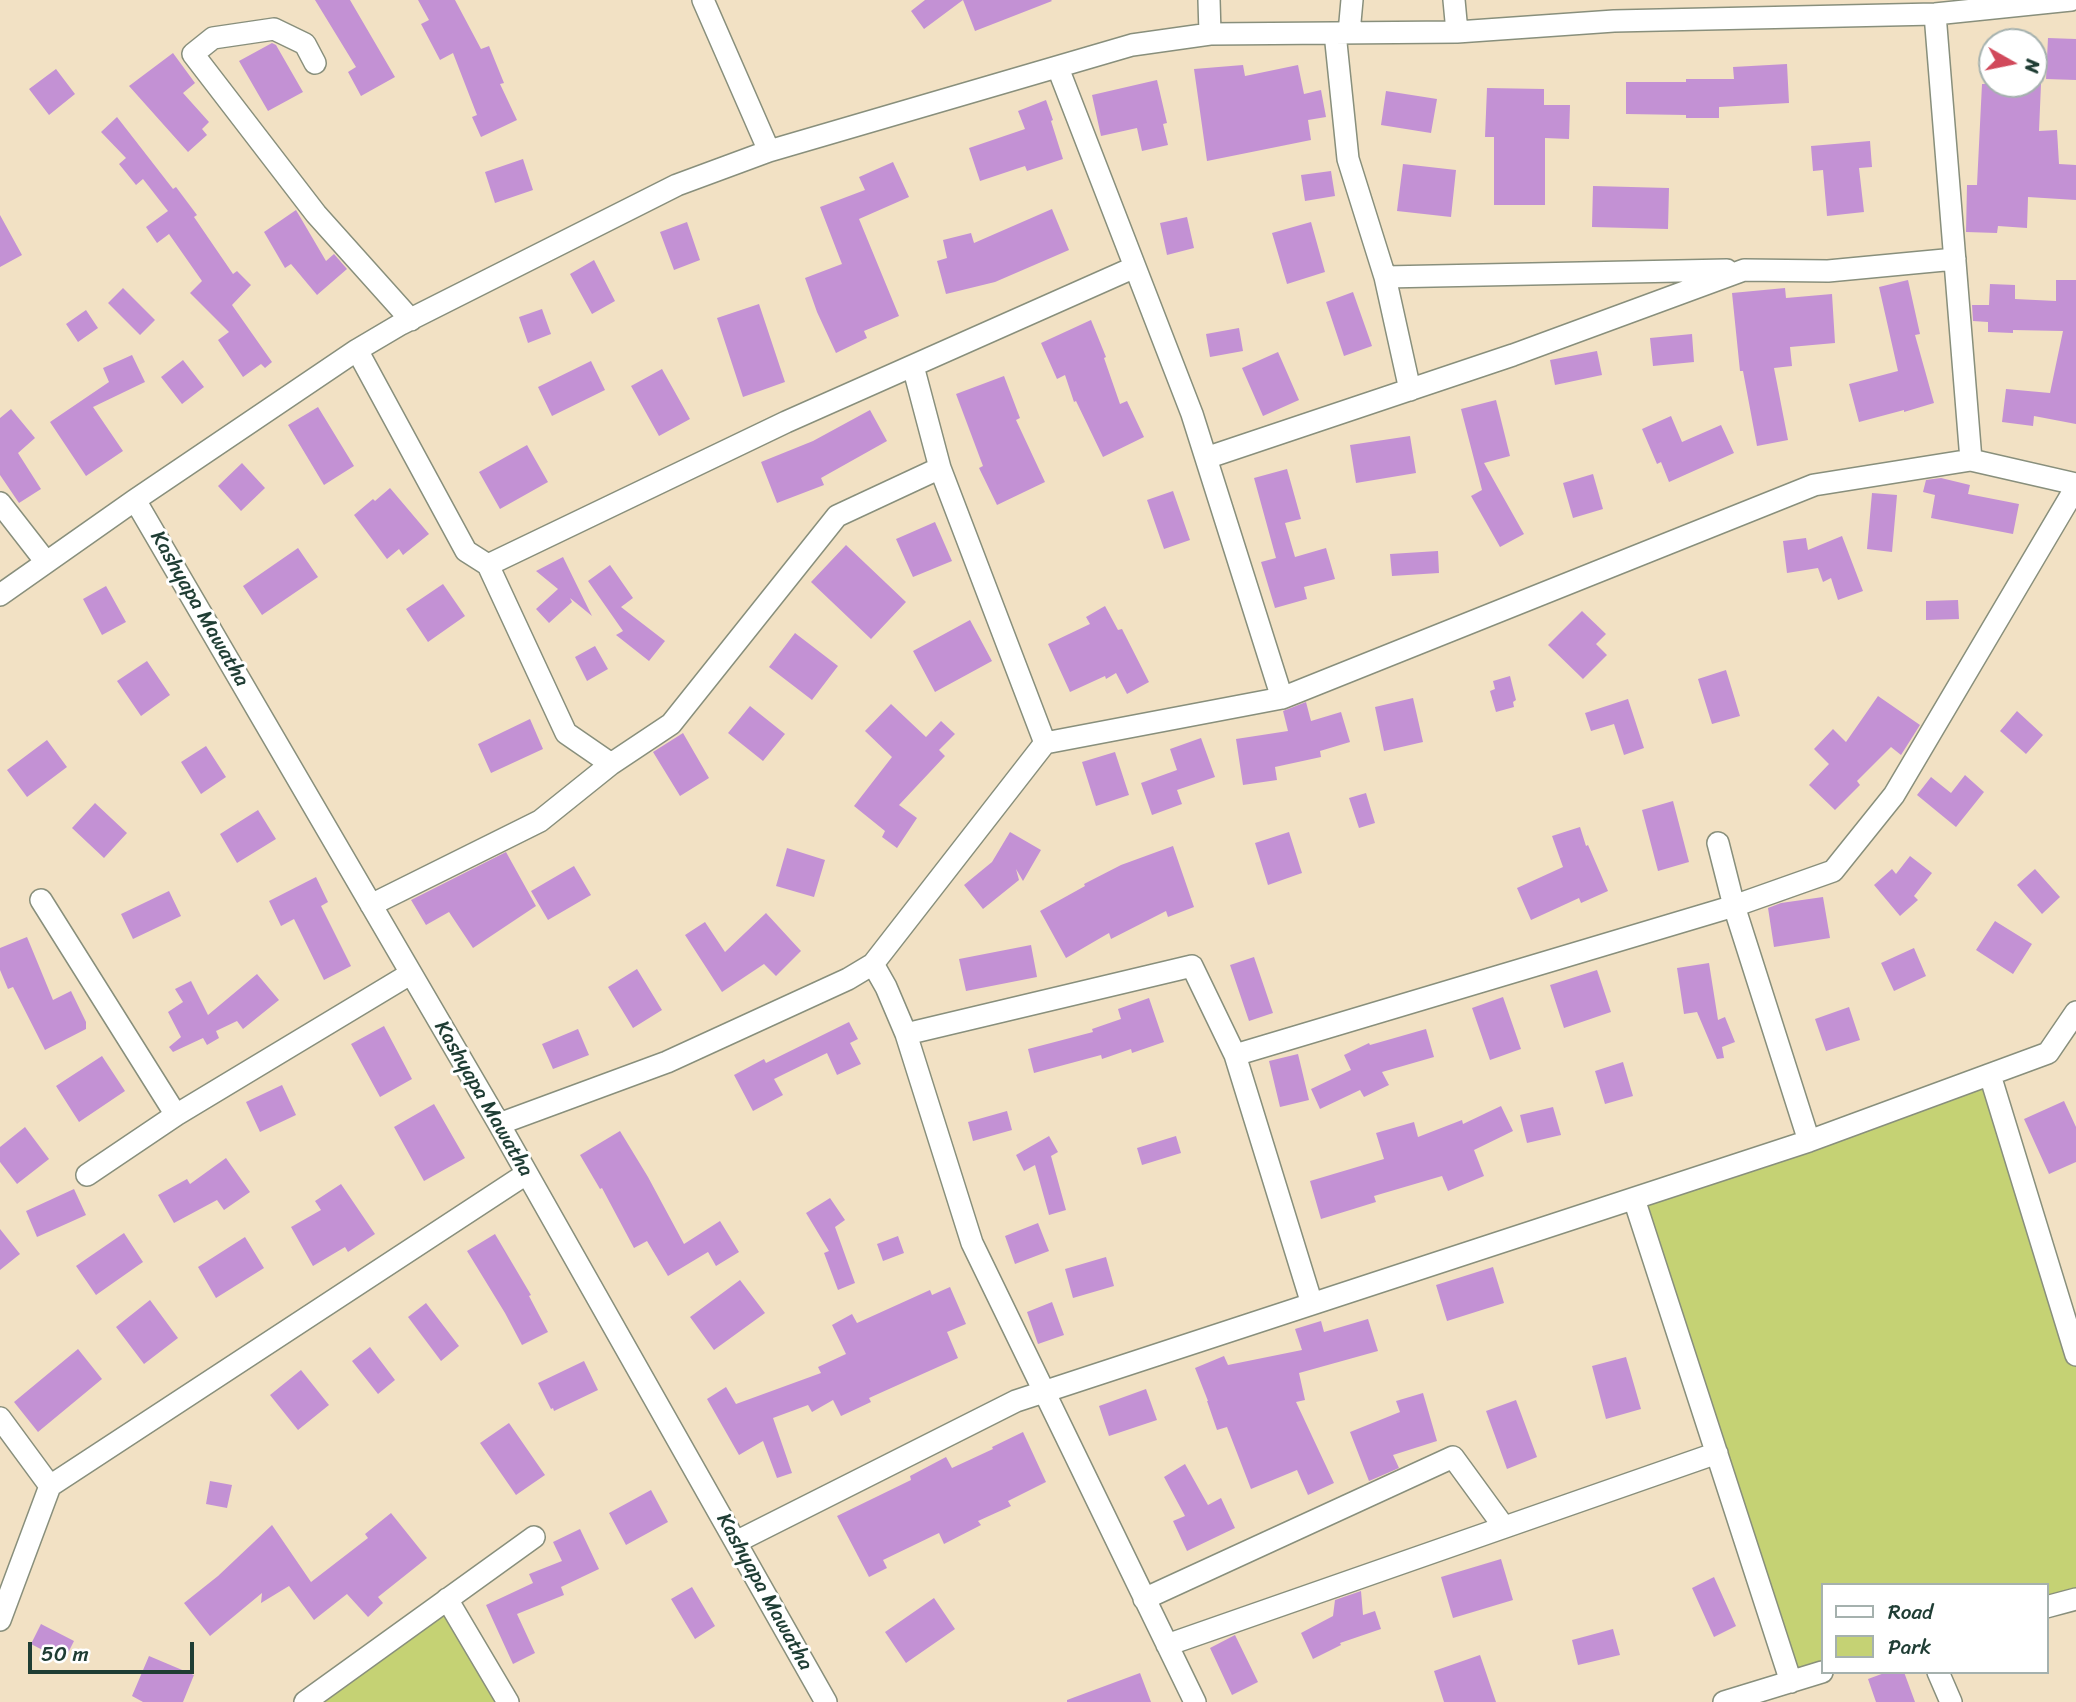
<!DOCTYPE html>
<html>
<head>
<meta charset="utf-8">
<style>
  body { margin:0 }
  #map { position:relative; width:2076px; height:1702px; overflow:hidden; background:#f2e1c4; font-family:Sriracha,sans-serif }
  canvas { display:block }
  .legend { position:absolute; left:1821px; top:1583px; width:228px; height:91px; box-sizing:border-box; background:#fff; border:2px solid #a5b1ae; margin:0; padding:9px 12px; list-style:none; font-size:21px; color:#1f3d34 }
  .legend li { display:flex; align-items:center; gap:14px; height:35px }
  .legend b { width:35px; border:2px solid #a5b1ae }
  .north { position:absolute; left:1978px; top:28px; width:70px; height:70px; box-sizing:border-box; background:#fff; border:2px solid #a5b1ae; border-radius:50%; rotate:99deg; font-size:19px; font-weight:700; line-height:28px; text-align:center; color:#1f3d34 }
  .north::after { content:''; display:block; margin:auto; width:24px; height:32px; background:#d1495b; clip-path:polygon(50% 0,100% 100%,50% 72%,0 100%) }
  .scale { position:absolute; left:28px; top:1642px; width:166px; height:32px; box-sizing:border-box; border:4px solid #1f3d34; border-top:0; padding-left:9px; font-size:21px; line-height:24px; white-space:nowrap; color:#1f3d34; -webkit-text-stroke:5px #fff; paint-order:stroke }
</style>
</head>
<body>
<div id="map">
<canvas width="2076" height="1702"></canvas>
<ul class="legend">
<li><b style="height:9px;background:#fff"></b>Road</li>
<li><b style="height:19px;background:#c5d274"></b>Park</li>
</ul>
<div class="north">N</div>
<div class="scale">50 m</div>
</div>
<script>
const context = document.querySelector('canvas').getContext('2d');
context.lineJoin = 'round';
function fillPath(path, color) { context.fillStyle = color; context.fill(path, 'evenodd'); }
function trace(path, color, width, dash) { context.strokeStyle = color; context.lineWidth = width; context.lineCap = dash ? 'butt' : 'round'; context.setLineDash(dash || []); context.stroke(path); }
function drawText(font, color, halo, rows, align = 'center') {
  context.font = font + ' Sriracha,sans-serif'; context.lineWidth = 6; context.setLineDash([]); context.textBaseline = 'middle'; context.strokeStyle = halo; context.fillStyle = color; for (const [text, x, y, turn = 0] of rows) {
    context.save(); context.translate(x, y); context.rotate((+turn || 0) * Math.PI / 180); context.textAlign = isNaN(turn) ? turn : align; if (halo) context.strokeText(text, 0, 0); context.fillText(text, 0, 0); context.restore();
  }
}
fillPath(new Path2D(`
  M1990 1075 2076 1348V1599L2046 1608V1585H1822V1672L1791 1682 1634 1199Z
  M447 1599 508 1702H305Z`), '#c5d274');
fillPath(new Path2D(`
  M315 0H350L395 77 361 96 348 72 356 67Z
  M418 0H455L481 49 489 46 504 83 500 84 517 120 481 137 472 117 477 115 453 53 440 60 421 24 429 20Z
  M925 0H963L924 29 911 11Z
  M963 0H1051L1052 1 975 31Z
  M2048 38 2076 39V80L2046 79Z
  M272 43 276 45 303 92 268 111 239 61Z
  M173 53 195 83 183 93 209 122 202 129 207 135 188 152 129 86Z
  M1787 64 1789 103 1719 107V118H1686V115L1626 114V82H1686V79H1734L1733 67Z
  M1243 65 1245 76 1298 65 1304 94 1321 90 1326 117 1308 120 1311 140 1207 161 1194 69Z
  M56 69 75 94 49 115 29 89Z
  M1157 80 1167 123 1163 124 1168 145 1142 151 1137 128 1101 136 1092 95Z
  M1982 84H2041L2039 131 2057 130 2059 164 2076 165V200L2028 197 2027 228 1998 226 1997 233 1966 232 1967 185H1977Z
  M1487 88 1544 89V105H1570L1569 139 1545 138V205H1494V137H1485Z
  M1386 91 1437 99 1431 133 1381 125Z
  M1046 100 1053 120 1051 121 1063 159 1027 171 1025 166 980 181 969 148 1025 129 1018 111Z
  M117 117 173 189 176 187 197 215 194 217 233 274 237 271 251 285 232 305 272 362 265 368 261 364 243 377 218 340 229 332 190 293 202 281 169 234 157 243 146 227 168 211 143 179 136 185 119 164 126 158 101 132Z
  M1870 141 1872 167 1859 168 1864 212 1827 216 1823 170 1813 171 1811 146Z
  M523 159 533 190 495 203 485 172Z
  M893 162 909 197 859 219 899 316 864 331 867 338 836 353 817 312 805 278 842 264 820 207 865 190 859 177Z
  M1403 164 1456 170 1451 217 1397 211Z
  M1331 171 1335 196 1305 201 1301 175Z
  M1593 186 1669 188 1668 229 1592 227Z
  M1052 209 1069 250 995 282 946 294 937 261 947 258 943 240 971 233 974 243Z
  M296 210 326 261 334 254 347 269 317 295 291 264 285 268 264 232Z
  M0 215 22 255 0 267Z
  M1187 217 1194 248 1167 255 1160 223Z
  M687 222 700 260 674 270 660 232Z
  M1311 222 1325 272 1287 284 1272 233Z
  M594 260 615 301 592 314 570 274Z
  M1908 280 1920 334 1915 335 1934 403 1904 412V410L1859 422 1849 384 1898 371 1879 287Z
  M2056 280H2076V424L2034 416 2033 426 2002 422 2006 389 2050 393 2063 331 2013 330V333L1988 332V322L1973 321 1972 305H1989L1990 284 2015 285V299L2056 301Z
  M123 288 155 320 140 335 108 303Z
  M1785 288 1786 298 1832 294 1835 343 1790 347 1792 366 1774 368 1788 440 1757 446 1743 371H1740L1732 293Z
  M1353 292 1372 346 1344 356 1326 302Z
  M759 304 785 382 743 397 717 318Z
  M542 309 551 334 528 343 519 317Z
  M86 310 98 328 78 342 66 324Z
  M1091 320 1106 357 1104 358 1120 404 1127 401 1144 437 1103 457 1076 401 1074 402 1065 375 1057 379 1041 343Z
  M1239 328 1243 351 1210 357 1206 334Z
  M1692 334 1694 362 1653 366 1650 338Z
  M1597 351 1602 375 1555 385 1550 360Z
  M1278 352 1299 400 1263 416 1242 368Z
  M132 355 145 382 93 407 123 451 86 476 50 422 109 382 103 368Z
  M183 360 204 387 182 404 161 377Z
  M591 361 605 390 552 416 538 387Z
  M662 369 690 419 659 436 631 386Z
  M1004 376 1020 418 1016 420 1045 482 997 505 979 468 983 466 956 394Z
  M1496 400 1510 456 1484 463 1524 534 1500 547 1471 496 1482 490 1461 409Z
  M318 407 354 466 324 485 288 425Z
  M11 409 35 438 18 453 41 489 19 503 0 475V418Z
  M870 410 887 441 821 478 824 485 777 503 761 462 813 441Z
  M1671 416 1682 442 1721 425 1734 453 1669 482 1661 462 1657 464 1642 429Z
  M1410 436 1416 473 1356 483 1350 445Z
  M527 445 548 482 500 509 479 472Z
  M242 463 265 488 241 511 218 486Z
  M1287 469 1301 519 1285 523 1295 557 1326 548 1335 579 1304 587 1307 599 1275 608 1261 562 1276 558 1254 478Z
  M1593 474 1603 509 1573 518 1563 483Z
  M1941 478 1970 485 1968 494 2019 504 2013 534 1931 518 1935 495 1923 492 1926 480Z
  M390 488 429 534 403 555 399 549 387 559 354 515 373 499 375 501Z
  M1173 491 1190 540 1164 549 1147 500Z
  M1872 493 1897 495 1892 552 1867 549Z
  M935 522 952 561 913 577 896 539Z
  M1842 536 1863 591 1838 600 1831 578 1823 582 1818 568 1787 573 1783 541 1806 538 1808 550Z
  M846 545 906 602 871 639 811 582Z
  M298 548 318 577 262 615 243 586Z
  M1438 551 1439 573 1392 576 1390 554Z
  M563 557 592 616 570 598 572 602 549 623 536 609 558 589 536 571Z
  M610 565 633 598 621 607 665 641 649 661 616 635 623 631 588 581Z
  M443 584 465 616 428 642 406 609Z
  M106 586 126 622 102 635 83 599Z
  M1958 600 1959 619 1926 620V601Z
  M1105 606 1118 630 1122 629 1149 682 1127 694 1116 673 1106 679 1105 676 1070 692 1048 644 1090 624 1086 617Z
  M1582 611 1606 634 1596 644 1607 655 1583 679 1548 645Z
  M970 620 992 661 935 692 913 651Z
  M795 633 838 666 812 700 769 667Z
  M595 646 608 669 587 681 575 657Z
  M147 661 170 695 141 716 117 681Z
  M1726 670 1740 716 1712 724 1698 679Z
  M1510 676 1516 700 1513 702 1514 707 1496 712 1490 691 1495 689 1493 681Z
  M1878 696 1920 725 1901 755 1891 747 1857 781 1860 785 1835 810 1809 785 1829 764 1814 749 1833 729 1846 742Z
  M1413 698 1423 742 1384 751 1375 707Z
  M1628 699 1644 748 1624 755 1614 724 1591 731 1585 713Z
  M1306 702 1311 721 1341 712 1350 742 1320 751 1321 757 1275 767 1277 780 1243 785 1236 739 1288 731 1283 711Z
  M891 704 926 737 941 721 955 734 939 750 945 756 899 805 917 818 897 848 882 837 885 831 854 806 892 757 865 731Z
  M750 706 785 734 763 761 728 733Z
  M2017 711 2043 735 2026 754 2000 731Z
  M530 719 543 749 491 773 478 744Z
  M683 733 709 778 680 796 653 752Z
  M1201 738 1215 777 1177 790 1182 804 1152 815 1141 783 1177 770 1170 749Z
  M47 740 67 767 27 797 7 770Z
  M206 746 226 777 201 794 181 762Z
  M1115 752 1129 795 1096 806 1082 762Z
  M1965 775 1984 792 1956 827 1917 795 1931 777 1951 793Z
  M1366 793 1375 823 1359 828 1349 798Z
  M1673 801 1689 862 1658 871 1642 810Z
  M95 803 127 833 104 858 72 828Z
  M258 810 276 839 237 863 220 834Z
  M1580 827 1586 846 1588 845 1608 891 1581 903 1579 898 1531 920 1517 888 1563 867 1552 836Z
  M1010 832 1041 850 1023 881 1016 869 1019 880 983 909 964 885 992 862Z
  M1289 832 1302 873 1268 885 1255 843Z
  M1173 846 1194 907 1168 917 1166 911 1111 939 1109 933 1066 958 1040 911 1085 886 1084 884 1121 865Z
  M787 848 825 860 814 897 776 886Z
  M506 852 536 906 473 948 449 912 426 925 411 900Z
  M1910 856 1932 873 1914 896 1918 900 1900 916 1874 885 1892 869 1896 874Z
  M574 866 591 895 548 920 531 891Z
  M2035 869 2060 897 2042 914 2017 885Z
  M316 877 328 902 321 906 351 966 324 980 294 919 281 926 269 901Z
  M169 891 181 916 133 939 121 914Z
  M1823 897 1830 938 1774 947 1768 908 1781 903Z
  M766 913 801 951 776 976 764 964 722 992 685 935 705 922 725 952Z
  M1995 921 2032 944 2013 974 1976 950Z
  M27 937 53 1000 71 991 86 1022V1029L45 1050 13 987 8 989 0 970V948Z
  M1031 945 1037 977 966 991 959 959Z
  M1914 948 1926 976 1894 991 1881 963Z
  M1254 957 1273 1013 1249 1021 1230 965Z
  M1709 963 1718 1020 1725 1017 1735 1042 1722 1047 1724 1058 1717 1059 1697 1012 1684 1014 1677 968Z
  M637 969 662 1010 633 1028 608 987Z
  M1597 970 1611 1012 1564 1028 1550 985Z
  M257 974 279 1000 243 1029 237 1021 216 1031 219 1038 207 1045 203 1038 173 1052 169 1047 181 1037 168 1012 183 1002 175 989 191 981 208 1015Z
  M1503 997 1521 1049 1490 1060 1472 1008Z
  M1149 998 1164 1042 1132 1053 1131 1049 1102 1059 1101 1055 1034 1073 1028 1049 1093 1032 1092 1029 1121 1019 1118 1009Z
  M1849 1007 1860 1040 1826 1051 1815 1019Z
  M849 1022 858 1039 850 1043 861 1064 837 1075 827 1053 774 1079 783 1095 753 1111 734 1075 764 1059 766 1063Z
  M384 1026 412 1079 380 1097 351 1044Z
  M578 1029 589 1055 553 1069 542 1044Z
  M1426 1029 1434 1057 1382 1072 1389 1085 1364 1097 1360 1090 1320 1109 1311 1089 1351 1070 1344 1055 1369 1043 1370 1045Z
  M1298 1054 1309 1100 1280 1107 1269 1061Z
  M102 1056 125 1091 79 1122 56 1086Z
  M1623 1062 1633 1096 1605 1104 1595 1071Z
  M282 1085 296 1115 260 1132 246 1102Z
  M2064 1101 2076 1127V1162L2049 1174 2024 1119Z
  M434 1104 465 1158 424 1181 394 1127Z
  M1501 1106 1513 1131 1474 1150 1484 1176 1448 1191 1442 1176 1374 1196 1376 1202 1321 1219 1310 1181 1384 1159 1376 1133 1414 1122 1418 1137 1462 1120 1463 1124Z
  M1553 1107 1561 1135 1527 1143 1520 1115Z
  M1007 1111 1012 1130 973 1141 968 1122Z
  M25 1127 49 1159 17 1184 0 1162V1147Z
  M620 1131 648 1177 684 1244 720 1221 739 1252 716 1266 708 1252 668 1276 647 1241 634 1248 602 1188 600 1189 580 1155Z
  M1049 1136 1058 1152 1051 1156 1066 1210 1049 1215 1035 1165 1024 1171 1016 1155Z
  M1176 1136 1181 1153 1142 1165 1137 1148Z
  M226 1158 250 1192 224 1210 217 1200 174 1223 158 1195 187 1179 190 1184Z
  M341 1184 375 1234 348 1252 345 1247 313 1266 291 1227 321 1210 315 1201Z
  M74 1189 86 1215 37 1237 26 1211Z
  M830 1198 845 1220 835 1227 855 1283 838 1290 824 1253 829 1251 806 1213Z
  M1038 1223 1049 1251 1015 1264 1005 1236Z
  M0 1229 20 1254 0 1270Z
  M124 1233 143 1262 96 1295 76 1266Z
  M495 1234 531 1295 529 1296 548 1332 522 1345 505 1313 467 1251Z
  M898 1236 904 1253 883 1261 877 1244Z
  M245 1237 264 1268 216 1298 198 1267Z
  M1106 1257 1114 1286 1073 1298 1065 1269Z
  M1493 1267 1504 1303 1447 1321 1436 1285Z
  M740 1280 765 1313 714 1350 690 1317Z
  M950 1287 966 1324 947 1332 958 1358 869 1398 871 1402 841 1416 833 1400 812 1412 808 1405 773 1418 792 1473 777 1478 763 1441 739 1455 707 1399 726 1387 736 1404 821 1373 818 1367 846 1354 832 1325 852 1314 857 1323 930 1290 932 1295Z
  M150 1300 178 1338 144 1364 116 1327Z
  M1052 1302 1064 1335 1038 1344 1027 1312Z
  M426 1303 459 1346 441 1361 408 1317Z
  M1368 1319 1378 1351 1299 1373 1305 1400 1296 1402 1334 1483 1308 1495 1297 1470 1251 1489 1227 1427 1217 1430 1207 1401H1208L1195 1368 1224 1356 1228 1365 1302 1350 1295 1329 1321 1321 1324 1332Z
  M370 1347 395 1380 378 1394 352 1361Z
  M78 1349 102 1379 38 1432 14 1402Z
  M1626 1357 1641 1409 1606 1419 1592 1366Z
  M584 1361 598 1390 554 1411 553 1408 551 1409 538 1383Z
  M301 1370 329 1405 298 1430 270 1395Z
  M1146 1389 1157 1420 1109 1436 1099 1406Z
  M1423 1393 1437 1441 1393 1455 1399 1468 1369 1481 1350 1432 1400 1412 1396 1401Z
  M1516 1400 1537 1457 1507 1469 1486 1411Z
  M509 1423 545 1475 516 1495 480 1443Z
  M1023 1432 1046 1482 1008 1501 1011 1506 978 1521 981 1525 944 1544 939 1533 883 1560 887 1568 869 1577 837 1516 911 1480 910 1476 946 1457 952 1468 993 1449 992 1447Z
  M1185 1464 1208 1505 1221 1498 1235 1528 1187 1551 1173 1521 1185 1516 1164 1477Z
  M210 1481 232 1485 227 1508 206 1504Z
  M651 1490 668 1522 626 1545 609 1513Z
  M391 1513 427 1558 378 1597 383 1603 368 1617 347 1594 314 1620 289 1586 261 1603 262 1593 210 1636 184 1603 218 1576 272 1525 311 1582 368 1538 365 1534Z
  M580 1529 599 1569 561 1587 564 1595 517 1614 535 1653 513 1664 486 1605 533 1583 529 1574 562 1561 553 1542Z
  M1501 1559 1513 1600 1453 1618 1441 1577Z
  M1714 1577 1736 1626 1714 1637 1692 1588Z
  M692 1587 715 1626 695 1639 671 1599Z
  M1361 1591 1363 1615 1375 1611 1381 1629 1340 1643 1341 1645 1313 1659 1301 1633 1333 1616 1335 1600Z
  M934 1598 955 1629 906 1663 885 1632Z
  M41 1624 74 1641 64 1661 31 1644Z
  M1613 1629 1620 1655 1578 1665 1572 1640Z
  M1235 1635 1258 1682 1232 1695 1210 1648Z
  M1480 1655 1496 1702H1444L1434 1671Z
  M149 1656 194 1675 183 1702H143L132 1696Z
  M1887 1672H1904L1915 1702H1876L1868 1679Z
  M1140 1673 1151 1702H1067V1700Z`), '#c391d4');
const street = new Path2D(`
  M703 0 769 151
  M1209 0 1210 34
  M1454 0 1457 32
  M1935 14 1971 460 2076 484
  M1335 33 1348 159 1385 277 1727 270
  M1349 33 1352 0
  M315 63 305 44 274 29 213 38 193 54 316 214 411 320
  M1058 68 1192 414 1282 698
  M1385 277 1410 390
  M357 350 466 551 488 565 786 422 1135 267
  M913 366 940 468 1045 743
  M1206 458 1513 355 1744 270 1828 271 1955 259
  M135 500 499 1124 826 1702
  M0 503 46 562
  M488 565 566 733 611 764 671 724 837 516 940 468
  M0 595 135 500 357 350 401 324 677 185 769 151 1132 45 1210 34 1457 32 1614 21 1935 14 2071 0
  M1718 843 1734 906 1809 1141
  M41 900 176 1115 410 974
  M371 905 540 821 611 764
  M906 1034 1192 966 1235 1055 1312 1304
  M1235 1055 1734 906 1833 871 1894 795 2076 487
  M1990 1075 2076 1355
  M499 1124 667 1062 848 979 873 964
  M87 1175 176 1115
  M1634 1199 1791 1682
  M0 1418 50 1486
  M736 1542 1016 1401 1809 1141 2048 1053 2076 1012
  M447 1599 508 1702
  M1144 1599 1453 1457 1504 1527
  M2046 1607 2076 1599
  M0 1620 50 1486 526 1174
  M1167 1645 1717 1453
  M1938 1672 1951 1702
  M305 1702 534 1537
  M1195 1702 972 1243 906 1034 886 987 873 964 1045 743 1282 698 1814 485 1971 460
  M1724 1702 1822 1672`);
trace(street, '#888f7c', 24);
trace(street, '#fff', 21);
drawText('21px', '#1f3d34', '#fff', [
  ["Kashyapa Mawatha",199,609,60],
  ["Kashyapa Mawatha",483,1099,60],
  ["Kashyapa Mawatha",764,1592,61]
]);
</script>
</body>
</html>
